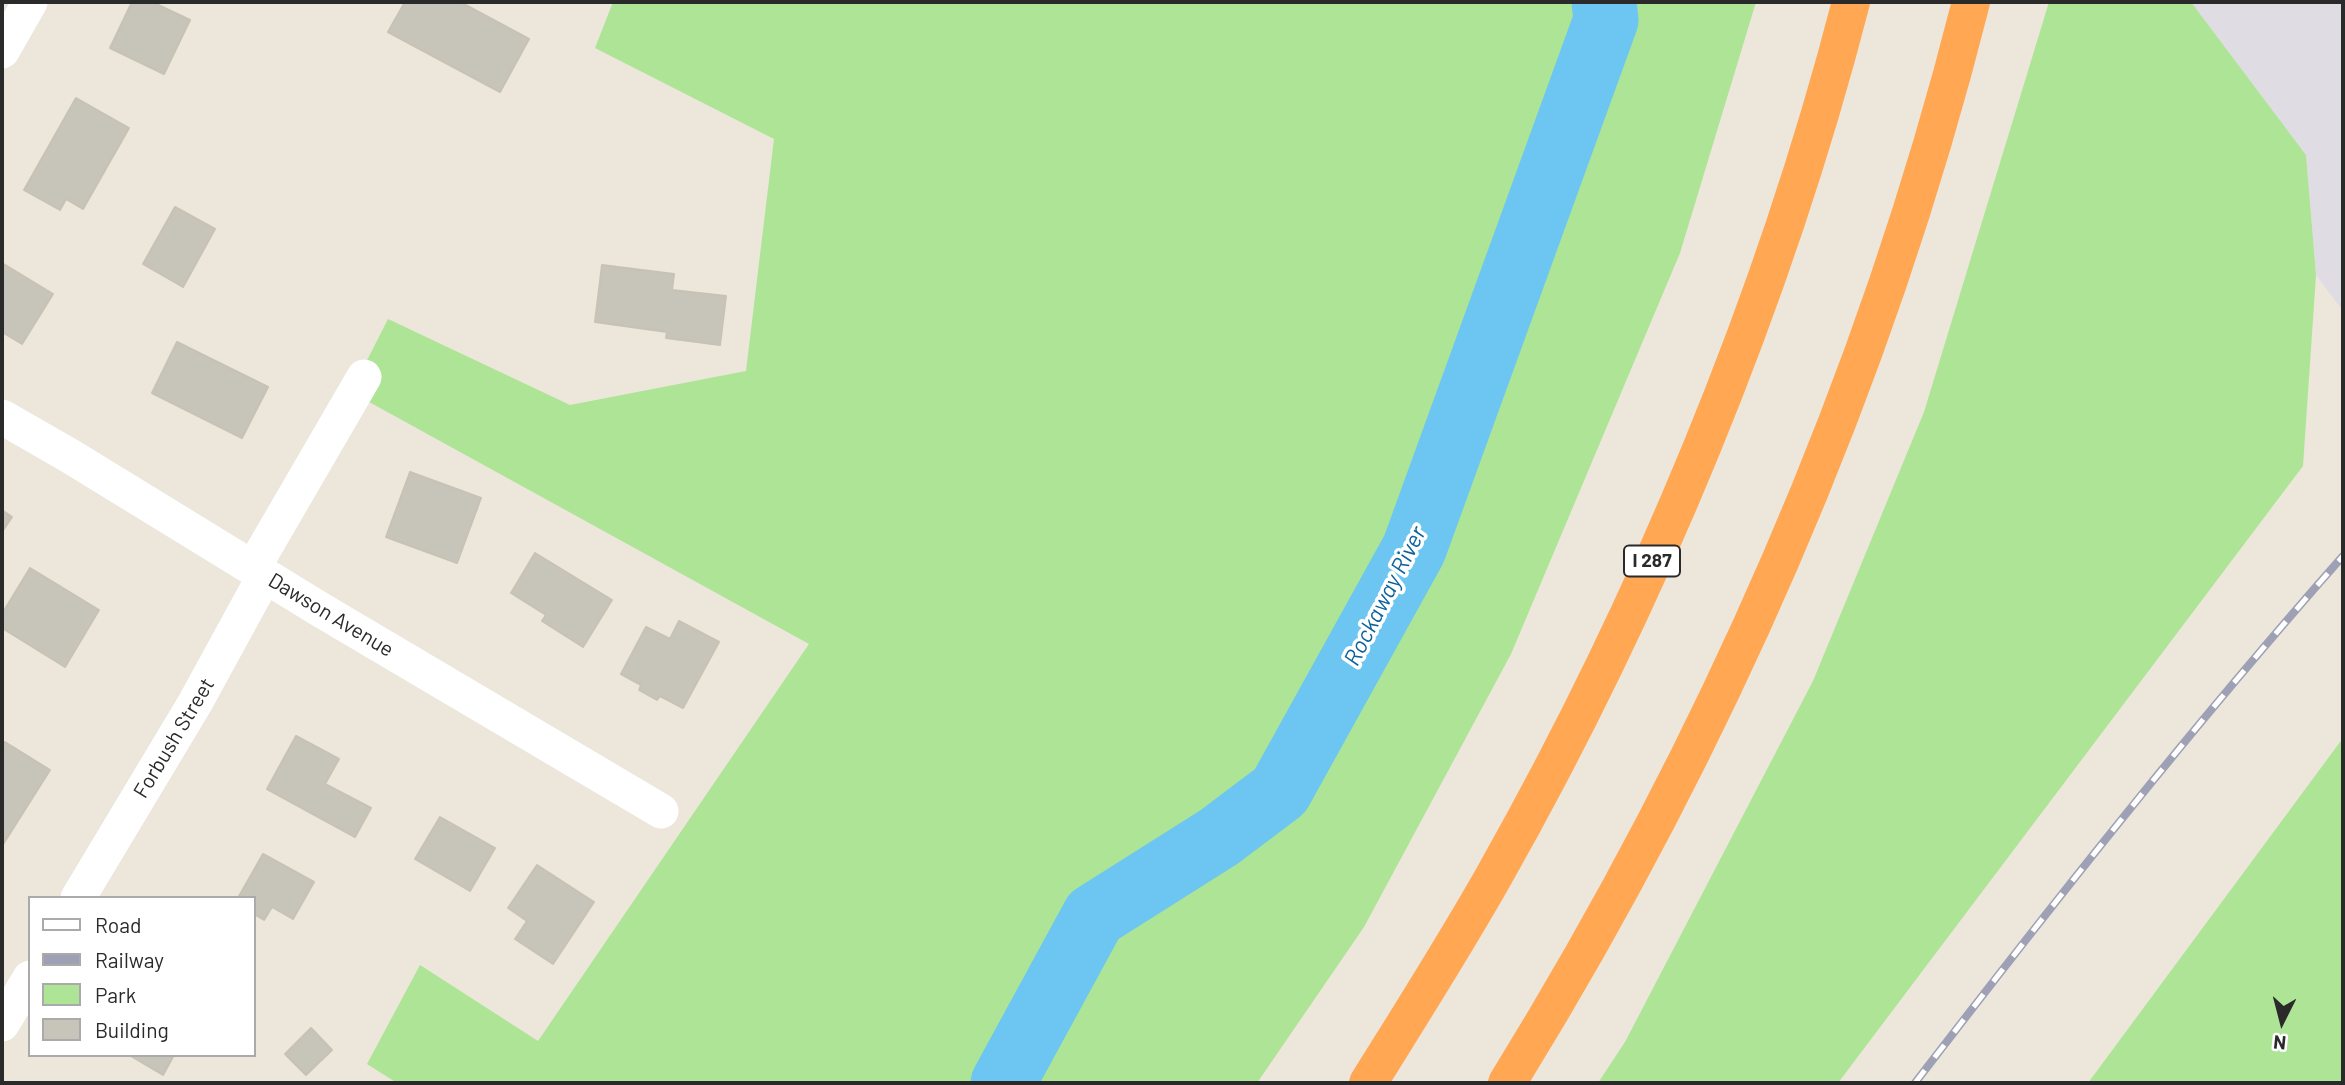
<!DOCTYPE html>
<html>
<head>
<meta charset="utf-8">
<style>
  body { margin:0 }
  #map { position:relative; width:2345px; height:1085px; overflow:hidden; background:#ece6db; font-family:Barlow,sans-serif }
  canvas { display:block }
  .frame { position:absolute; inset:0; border:4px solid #2a2a2a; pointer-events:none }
  .legend { position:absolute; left:28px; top:896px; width:228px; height:161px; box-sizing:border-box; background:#fff; border:2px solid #aaa; margin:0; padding:9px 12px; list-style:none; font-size:21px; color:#2a2a2a }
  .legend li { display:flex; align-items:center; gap:14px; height:35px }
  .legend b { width:35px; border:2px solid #aaa }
  .north { position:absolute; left:2247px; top:987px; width:70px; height:70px; -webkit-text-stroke:5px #fff; paint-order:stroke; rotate:186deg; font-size:19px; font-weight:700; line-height:28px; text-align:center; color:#2a2a2a }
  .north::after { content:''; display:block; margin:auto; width:24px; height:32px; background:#2a2a2a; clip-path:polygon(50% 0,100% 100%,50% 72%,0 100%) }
</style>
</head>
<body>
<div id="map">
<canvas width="2345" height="1085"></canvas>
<div class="frame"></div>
<ul class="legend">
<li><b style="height:9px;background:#fff"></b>Road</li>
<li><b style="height:9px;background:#9ea0b5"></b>Railway</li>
<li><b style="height:19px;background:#ade496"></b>Park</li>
<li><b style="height:19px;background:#c7c4ba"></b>Building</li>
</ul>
<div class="north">N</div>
</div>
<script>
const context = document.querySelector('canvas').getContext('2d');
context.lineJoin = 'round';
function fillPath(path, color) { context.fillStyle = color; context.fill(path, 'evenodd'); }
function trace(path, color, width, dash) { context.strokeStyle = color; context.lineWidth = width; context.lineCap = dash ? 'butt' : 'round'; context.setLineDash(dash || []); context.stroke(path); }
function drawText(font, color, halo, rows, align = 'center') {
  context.font = font + ' Barlow,sans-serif'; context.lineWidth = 7; context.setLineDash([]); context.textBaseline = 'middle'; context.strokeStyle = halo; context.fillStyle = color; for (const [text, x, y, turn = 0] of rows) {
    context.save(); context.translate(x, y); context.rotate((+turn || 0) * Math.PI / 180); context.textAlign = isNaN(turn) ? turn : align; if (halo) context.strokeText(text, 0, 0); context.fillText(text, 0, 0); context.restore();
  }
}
fillPath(new Path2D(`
  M2191 2H2343V311L2316 275 2306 155Z`), '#dfdce4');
fillPath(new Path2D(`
  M613 2H1756L1680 253 1511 654 1364 927 1257 1083H397L367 1064 420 965 538 1041 809 644 351 392 388 319 570 405 746 371 774 139 595 48Z
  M2049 2H2191L2306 155 2316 275 2303 466 1838 1083H1598L1625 1042 1813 681 1924 412Z
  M2343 738V1083H2088Z`), '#ade496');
trace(new Path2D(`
  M1003 1083 1094 916 1219 837 1280 791 1414 549 1606 20 1604 2`), '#6cc6f1', 65);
const building = new Path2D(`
  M132 2H152L190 20 164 74 110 48Z
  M405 2H460L529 39 500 92 388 32Z
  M76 98 129 128 83 209 66 199 60 210 24 190Z
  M175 207 215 229 183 287 143 264Z
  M2 263 53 294 22 344 2 332Z
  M602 265 674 274 672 290 726 296 720 345 666 338 667 332 595 322Z
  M177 342 268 387 242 438 152 393Z
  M410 472 481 498 457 563 386 537Z
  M2 510 12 517 2 532Z
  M535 553 612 600 583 647 542 621 546 615 511 593Z
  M30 568 99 610 65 667 2 628V614Z
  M679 621 719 642 683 708 660 696 657 700 639 690 641 685 621 674 646 627 670 639Z
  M296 736 339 759 325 784 371 808 355 837 267 789Z
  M5 742 50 770 2 846V747Z
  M440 817 495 848 470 891 415 859Z
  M263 854 314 882 293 919 272 907 264 920 254 914V898H238Z
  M537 865 594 902 553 964 515 939 527 921 508 908Z
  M311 1028 332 1050 306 1075 285 1054Z
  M129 1055H174L163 1075Z`);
fillPath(building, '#c7c4ba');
trace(building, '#c8c2b5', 2);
trace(new Path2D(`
  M2 51 30 2
  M2 417 70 456 321 610 661 811
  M253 568 364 377
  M78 898 195 703 265 575
  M2 1024 30 978`), '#fff', 35);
trace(new Path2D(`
  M1368 1083C1411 1014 1455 945 1495 874 1647 605 1774 301 1851 2
  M1507 1083C1714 748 1875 384 1971 2`), '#ffa753', 38);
const rail = new Path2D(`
  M1915 1083C2053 903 2193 726 2343 556`);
trace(rail, '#9ea0b5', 8);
trace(rail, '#fff', 5, [16]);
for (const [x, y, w] of [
  [1652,561,56]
]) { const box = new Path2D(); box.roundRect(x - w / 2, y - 15.5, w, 31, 5); context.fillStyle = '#fff'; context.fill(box); trace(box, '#2a2a2a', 2); }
drawText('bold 19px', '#2a2a2a', null, [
  ["I 287",1652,561]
]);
drawText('21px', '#2a2a2a', '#fff', [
  ["Dawson Avenue",331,615,31],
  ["Forbush Street",174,738,-59]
]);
drawText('italic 23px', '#0b629d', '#fff', [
  ["Rockaway River",1385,596,-63]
]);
</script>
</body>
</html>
